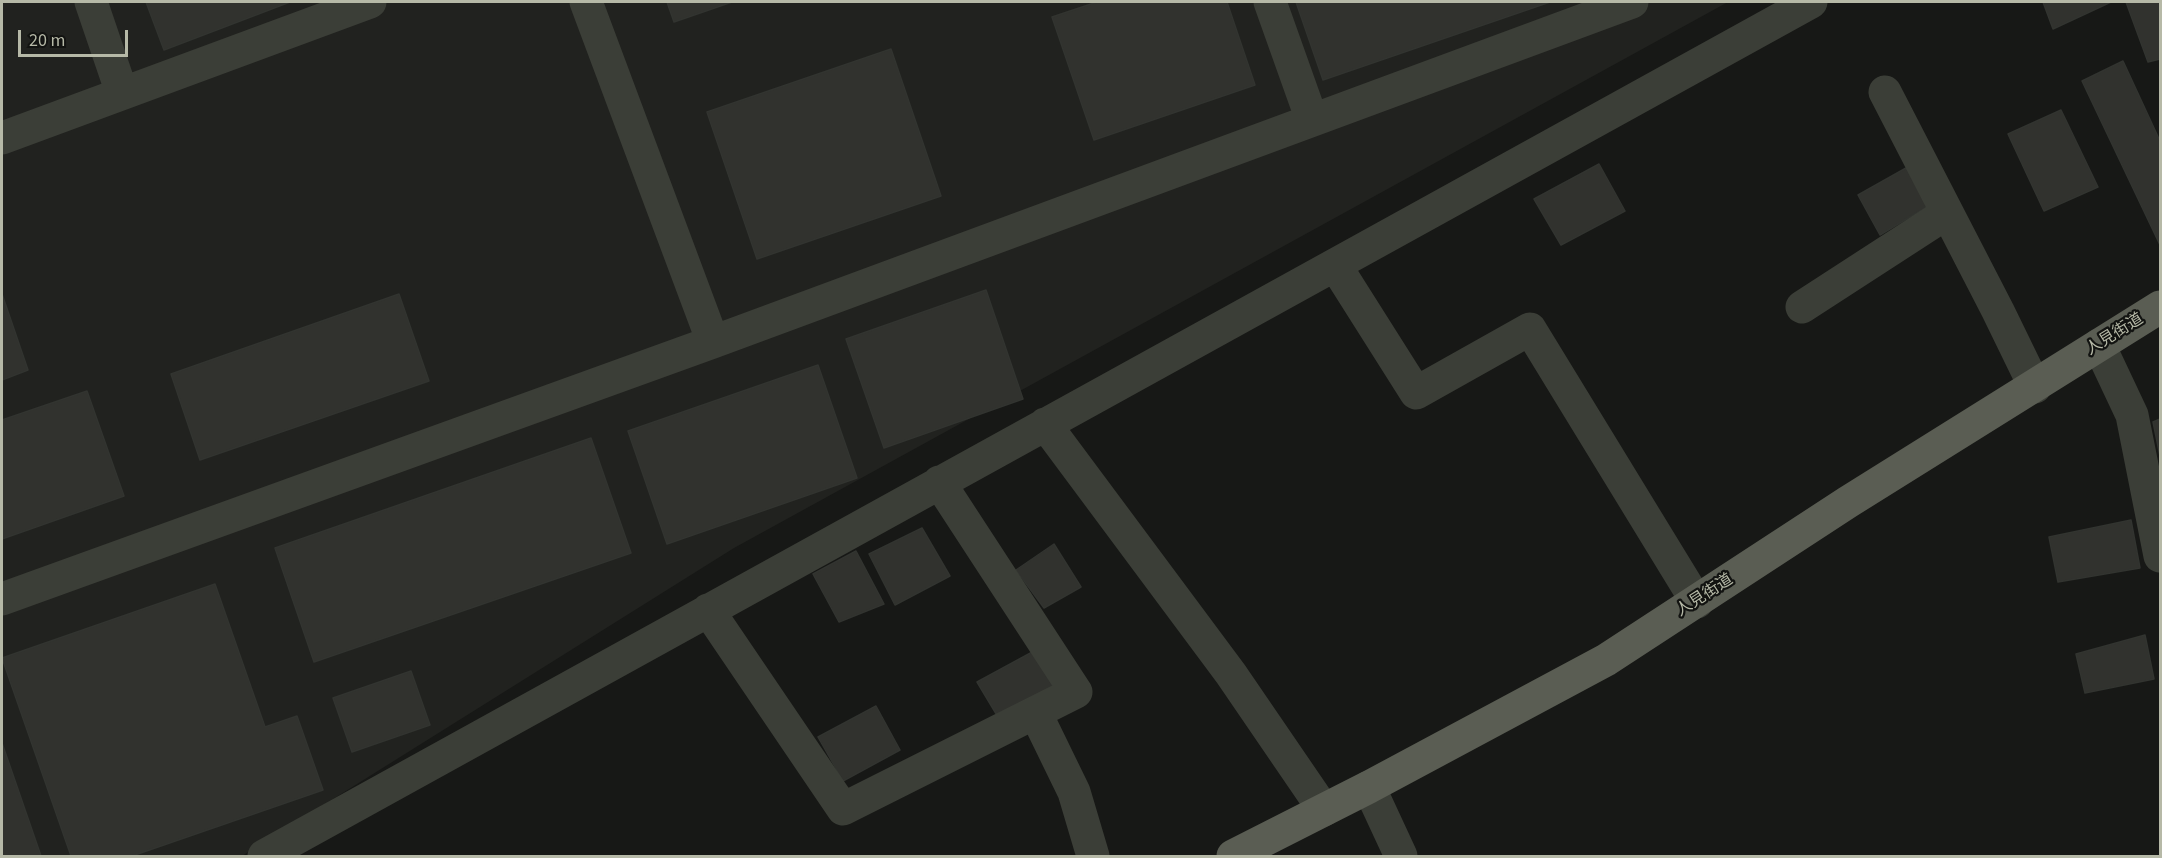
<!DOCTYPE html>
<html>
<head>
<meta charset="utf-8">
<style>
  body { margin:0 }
  #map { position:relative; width:2162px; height:858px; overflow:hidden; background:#171816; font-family:"Source Sans 3",sans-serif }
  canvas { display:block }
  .frame { position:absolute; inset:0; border:3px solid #b6b9a7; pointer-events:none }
  .scale { position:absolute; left:18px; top:30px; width:110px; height:27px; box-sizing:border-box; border:3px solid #b6b9a7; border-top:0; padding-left:8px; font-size:18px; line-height:21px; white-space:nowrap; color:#b6b9a7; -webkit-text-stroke:4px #121311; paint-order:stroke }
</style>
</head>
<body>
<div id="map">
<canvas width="2162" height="858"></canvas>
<div class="frame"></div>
<div class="scale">20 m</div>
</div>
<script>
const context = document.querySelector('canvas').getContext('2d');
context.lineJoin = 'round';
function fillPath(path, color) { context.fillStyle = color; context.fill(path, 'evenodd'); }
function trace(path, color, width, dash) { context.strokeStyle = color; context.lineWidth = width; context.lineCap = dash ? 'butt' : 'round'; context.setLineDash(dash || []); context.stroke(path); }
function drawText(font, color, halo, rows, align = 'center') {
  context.font = font + ' "Source Sans 3","Noto Sans JP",sans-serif'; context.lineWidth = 4.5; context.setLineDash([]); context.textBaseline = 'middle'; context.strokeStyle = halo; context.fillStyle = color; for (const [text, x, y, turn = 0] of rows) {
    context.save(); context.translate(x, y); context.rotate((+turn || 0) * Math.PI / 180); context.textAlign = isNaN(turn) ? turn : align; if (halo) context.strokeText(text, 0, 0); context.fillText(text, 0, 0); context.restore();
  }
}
fillPath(new Path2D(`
  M2 2H1728L734 548 242 856H2Z`), '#21221f');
const building = new Path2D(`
  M146 2H290L164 50Z
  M667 2H732L674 22Z
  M1097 2H1227L1255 85 1094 140 1052 17Z
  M1296 2H1550L1323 80Z
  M2043 2H2111L2053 29Z
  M2126 2H2160V59L2148 62Z
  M891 49 941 196 757 259 707 112Z
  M2123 61 2160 141V245L2082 81Z
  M2061 110 2098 187 2044 211 2008 134Z
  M1599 164 1625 211 1561 245 1534 199Z
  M1906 168 1928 206 1880 235 1858 195Z
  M986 290 1023 399 884 448 846 339Z
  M2 294 28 370 2 380Z
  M399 294 429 381 200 460 171 374Z
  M818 365 857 478 667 544 628 431Z
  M87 391 124 496 2 539V420Z
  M2160 419V456L2153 422Z
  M591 438 631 553 314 662 275 548Z
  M2131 520 2140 568 2058 582 2049 537Z
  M922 528 950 576 895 605 869 554Z
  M1054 544 1081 587 1044 608 1016 570Z
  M856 551 884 604 839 622 813 574Z
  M215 584 265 727 297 716 323 790 132 856H71L2 658Z
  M2145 635 2154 679 2085 693 2076 654Z
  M1036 650 1057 688 998 717 977 682Z
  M411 671 430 725 352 752 333 698Z
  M876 706 900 750 843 781 818 737Z
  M2 743 41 856H2Z`);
fillPath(building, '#31322e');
trace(building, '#323430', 1.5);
trace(new Path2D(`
  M91 2 122 93
  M586 2 713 342
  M1270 2 1312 120
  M1885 92 1998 311 2035 387
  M2 138 370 2
  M1335 265 1416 393 1530 329 1697 602
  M1802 307 1947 213
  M2099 345 2132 415 2160 556
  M1045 424 1231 674 1324 810
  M2 599 713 342 1632 2
  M708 610 843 809 1076 692 939 482
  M1036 714 1074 792 1093 856
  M1369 787 1401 856
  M264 856 1811 2`), '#3b3e37', 33);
trace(new Path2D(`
  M1233 856 1369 787 1606 660 1848 502 2160 307`), '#5a5d53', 33);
drawText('16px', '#b6b9a7', '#121311', [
  ["人見街道",2115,335,-32],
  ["人見街道",1705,596,-33]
]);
</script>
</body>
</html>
